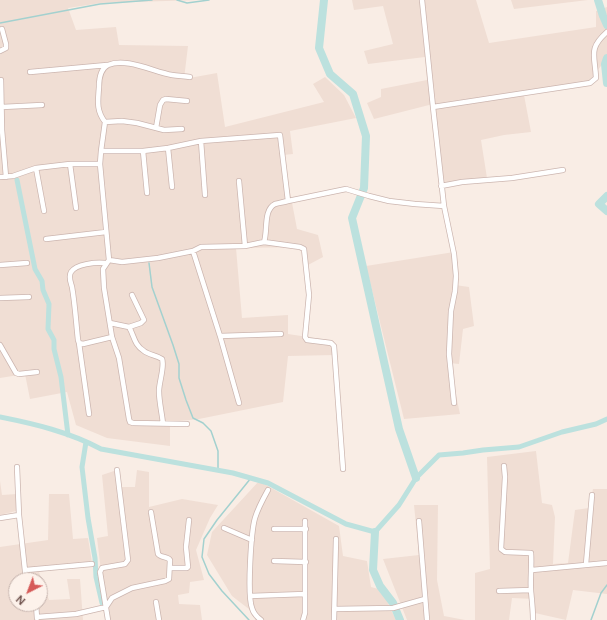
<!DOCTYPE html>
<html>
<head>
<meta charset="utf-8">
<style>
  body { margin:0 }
  #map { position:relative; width:607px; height:620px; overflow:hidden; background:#f9ede5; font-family:"DM Sans",sans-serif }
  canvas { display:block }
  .north { position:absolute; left:8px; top:572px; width:40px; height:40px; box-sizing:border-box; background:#fdf2eb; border:1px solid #c4b2ac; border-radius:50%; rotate:222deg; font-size:11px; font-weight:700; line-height:16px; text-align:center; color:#6f524d }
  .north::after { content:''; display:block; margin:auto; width:14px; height:18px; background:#d65a58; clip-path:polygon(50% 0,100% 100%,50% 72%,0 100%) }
</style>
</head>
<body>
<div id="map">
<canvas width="607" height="620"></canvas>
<div class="north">N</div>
</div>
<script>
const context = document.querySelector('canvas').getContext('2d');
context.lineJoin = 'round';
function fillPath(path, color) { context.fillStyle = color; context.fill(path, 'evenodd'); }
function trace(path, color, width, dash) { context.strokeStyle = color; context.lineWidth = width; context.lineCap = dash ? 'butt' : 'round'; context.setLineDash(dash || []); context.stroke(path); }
fillPath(new Path2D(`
  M0 0H198L101 3 68 8 76 30 116 27 119 45 188 46 184 79 217 73 225 127 324 102 313 84 325 77 344 95 356 118 290 131 293 154 283 155 297 229 318 235 323 257 308 265 303 247 236 248 242 318 288 315V334L334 341 335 355 288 356 283 402 199 419 170 422V446L107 438 76 425 67 392 30 399 25 374 0 378Z
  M352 0H476L489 43 596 27V11L607 7V58L588 83 524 95 531 132 504 135 481 140 487 178 444 185 433 104 374 119 367 103 381 97V89L427 80 425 57 368 64 364 51 393 44 383 6 354 10Z
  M511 0H588L514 9Z
  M454 252 455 285 469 287 474 326 463 329 459 364 449 363 460 414 404 419 366 266Z
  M536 451 542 503 552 505 555 517 553 564 568 563 575 510 589 508 593 489H607V594L573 590 566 620 535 613V599L512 598 509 620H475V573L490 569 487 457Z
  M117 470 120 487H135L137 470 149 472V507L182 499 218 505 210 518 196 550 204 580 190 582 189 593 178 595 179 604 200 605 202 620H107L97 538 108 536 102 475Z
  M0 481 2 495 17 494 16 511 0 515Z
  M259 481 339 526 343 556 367 561 371 587 382 590 396 620H255L254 613 232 596 207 555 212 532Z
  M49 494H69L73 539 88 538 92 562 39 572 49 600 70 599 67 579H80L83 620H0V547L48 540ZM16 580H40V604H16Z
  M414 505H438L437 580 444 616 465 620H407L383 559 419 555Z`), '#f0ded4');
trace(new Path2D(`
  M177 0 187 3 209 0
  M0 23 100 4 152 0
  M149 263 152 287 173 345 179 364V378L186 400 193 418 203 423 211 431 218 451V470
  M249 620 222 591 209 574 202 557 204 539 217 520 251 478
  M591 620 601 593 607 585`), '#a3d1cf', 1.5);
trace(new Path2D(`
  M17 180 35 269 42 281 43 290 49 304 48 329 54 340V349L61 377 68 435
  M0 417C35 424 69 432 101 449L233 473 268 483 346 524 375 532 399 505 416 478 439 455 463 453 483 450 519 447 562 432 596 424 607 419
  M86 442 82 467 88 518 95 558 96 577 102 603`), '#bce1de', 5);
trace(new Path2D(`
  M324 0 319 48 330 74 353 94 366 136 364 188 352 218 399 429 416 478
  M598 0 603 16 607 25
  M607 58 605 64 607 83
  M607 196 599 204 607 211
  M375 532 373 570 380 586 393 603 400 620`), '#bce1de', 8);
const minor = new Path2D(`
  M422 0 433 107
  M0 51 6 48V44L2 29
  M30 72 107 65
  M1 80 2 130 6 177
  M2 107 42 105
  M105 122 122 121 137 123 164 130 182 129
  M156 128 160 105 163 100 166 99 187 101
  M201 141 205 195
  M168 148 172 187
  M101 151 105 122C96 110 98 101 99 87 99 79 100 69 108 65 126 57 154 72 172 75 178 76 184 76 190 77
  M143 151 147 193
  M70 164 76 208
  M36 168 44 211
  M0 177 13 176 36 168 70 164H100L109 260 122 262 158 258 193 251 201 247 245 246 264 242C268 231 263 210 275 204 279 203 284 202 288 201L280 135 201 141 168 148 143 151H101L100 164
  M239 181 245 246
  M441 186 462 182 512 178 563 170
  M288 201 346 189 369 196 389 201 415 204 444 206 433 107 590 83 596 78C595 55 588 49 607 32
  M444 206 454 254 456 276 455 291 451 311 449 354 454 403
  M46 239 106 232
  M264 242 300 247 304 249 309 295 305 337 307 340 331 343 334 346 343 469
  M193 251 220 336 239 403
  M109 260 103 269 104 288 112 337 119 358 129 419 130 422 133 423 187 424
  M105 263C96 262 76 264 71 272 68 277 71 283 72 287 75 304 76 322 78 340L79 343 83 344 112 337
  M0 265 27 263
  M0 298 29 297
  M110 323 129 327C134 335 134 345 144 351 149 355 156 355 162 359 165 366 159 382 159 391 159 402 162 413 163 424
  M129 327 141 323 144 320 132 295
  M220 336 281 334
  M79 343 89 414
  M0 345 16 373 19 374 37 372
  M504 466 505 477 501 549 505 552 531 553C532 566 530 579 531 591 532 601 533 610 533 620
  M17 467 19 515 26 580
  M0 518 19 515
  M419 521 427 620
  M224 528 252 540
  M274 529H306
  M274 561 306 562
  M586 564 592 495
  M170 568H187L188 567 186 547 189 520
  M26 570 92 564
  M532 570 607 563
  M499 591 531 590
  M250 596 305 594
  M156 602 159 620
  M36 604 37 618
  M334 609 393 608 425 599
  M37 617 76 614 106 607 112 598 132 588 165 581 169 579 170 560C167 556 161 558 158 554L151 512
  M108 620 100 572 102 568 125 564 128 560 117 470
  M261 620C257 617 253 612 252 608 247 595 251 532 255 518 258 508 263 499 268 490
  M303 620 305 613V521
  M334 620 336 539`);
trace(minor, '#ccb6b0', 6);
trace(minor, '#fff', 4.5);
</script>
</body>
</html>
